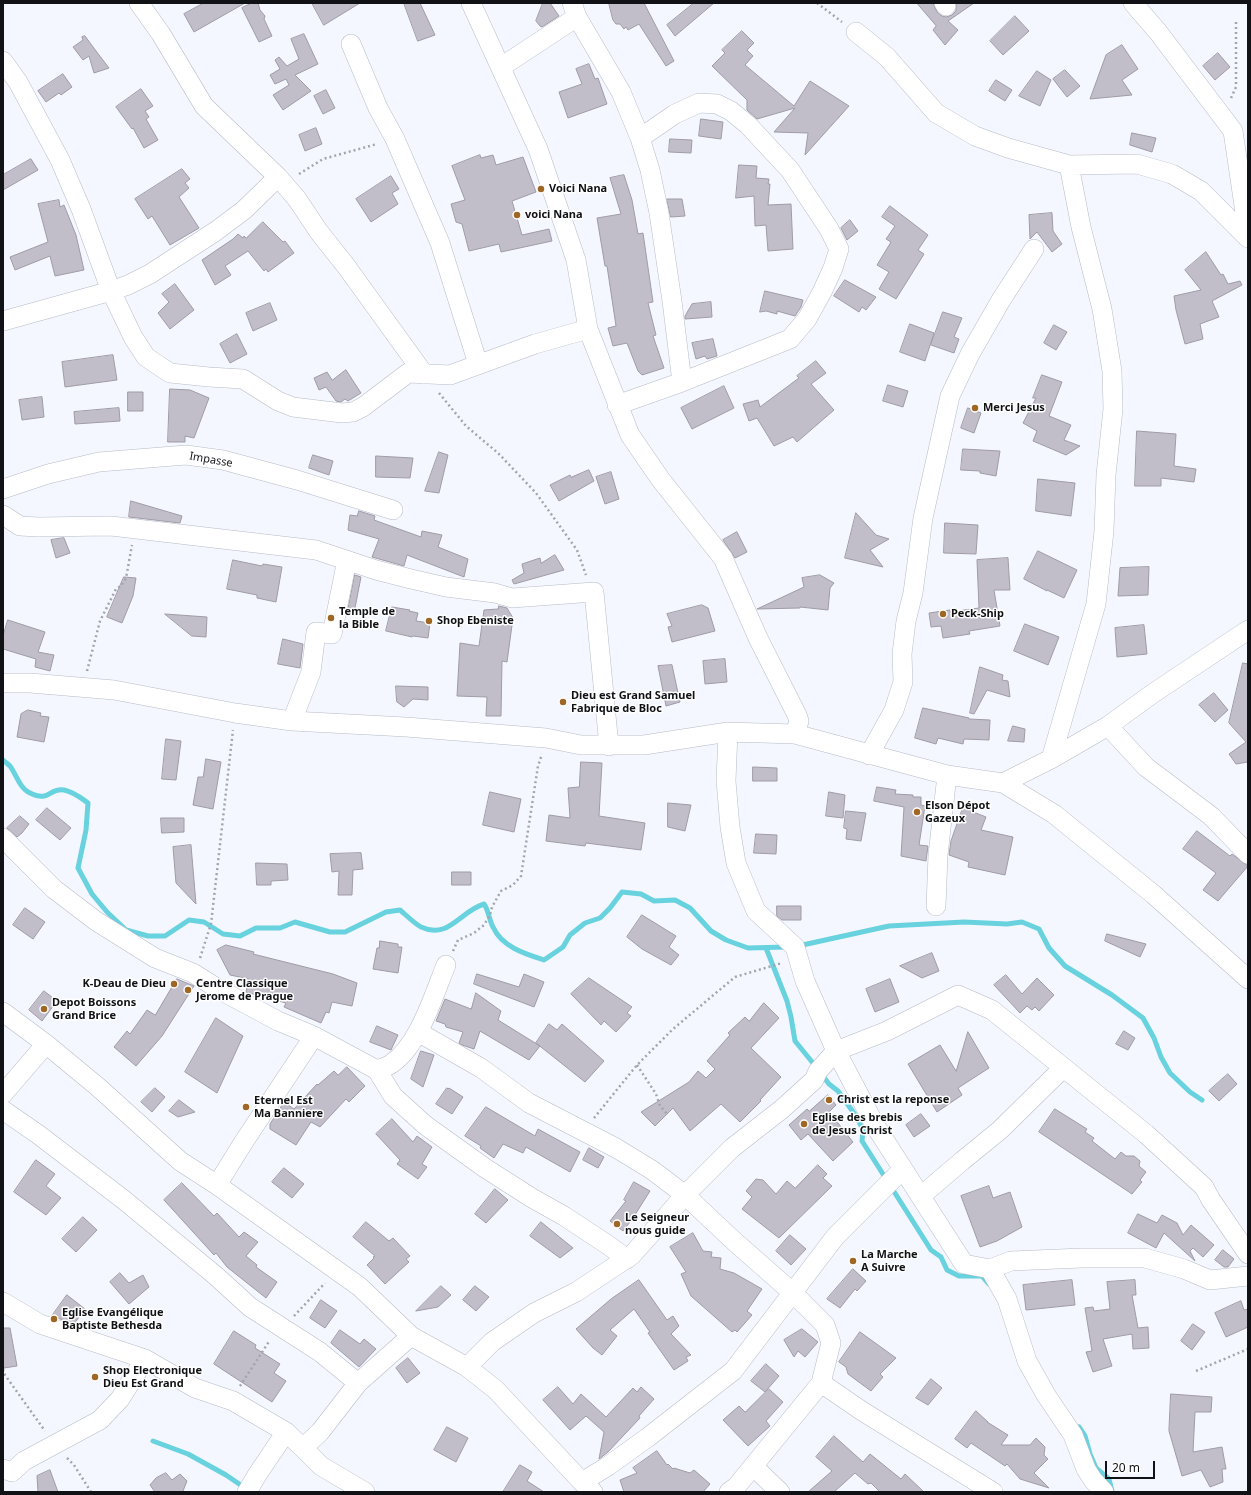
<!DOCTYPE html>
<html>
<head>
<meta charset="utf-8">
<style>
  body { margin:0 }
  #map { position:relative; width:1251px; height:1495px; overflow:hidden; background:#f4f7ff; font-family:"Noto Sans",sans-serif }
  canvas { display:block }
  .frame { position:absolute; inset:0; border:4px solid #111216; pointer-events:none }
  .scale { position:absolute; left:1105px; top:1461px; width:50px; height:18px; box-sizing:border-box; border:2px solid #111216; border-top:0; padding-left:5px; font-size:12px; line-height:14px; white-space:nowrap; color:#111216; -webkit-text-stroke:3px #fff; paint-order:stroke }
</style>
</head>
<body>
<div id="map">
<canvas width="1251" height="1495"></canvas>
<div class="frame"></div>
<div class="scale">20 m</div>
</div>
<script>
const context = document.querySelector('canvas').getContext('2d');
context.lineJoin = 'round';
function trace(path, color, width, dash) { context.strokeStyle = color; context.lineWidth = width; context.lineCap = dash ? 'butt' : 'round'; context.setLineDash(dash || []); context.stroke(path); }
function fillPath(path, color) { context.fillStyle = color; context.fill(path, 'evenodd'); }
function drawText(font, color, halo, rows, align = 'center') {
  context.font = font + ' "Noto Sans",sans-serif'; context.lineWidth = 3; context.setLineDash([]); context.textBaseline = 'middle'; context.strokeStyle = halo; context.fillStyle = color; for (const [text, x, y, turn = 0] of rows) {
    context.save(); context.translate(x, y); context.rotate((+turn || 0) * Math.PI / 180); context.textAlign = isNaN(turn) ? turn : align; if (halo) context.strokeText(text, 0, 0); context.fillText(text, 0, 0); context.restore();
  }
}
trace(new Path2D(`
  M3 760C5 762 8 764 10 766 16 774 20 789 30 793 50 803 49 787 64 790 74 792 81 798 88 803L86 830 78 868 92 894 107 912 126 930 148 936H165L189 920 204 922 223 934 240 936 256 928H280L295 922 330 932H345L386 912 400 910C406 915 415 924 421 927 449 940 460 911 484 904 489 911 489 920 493 927 502 947 525 954 544 960L563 947 570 935 585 923 600 918 610 908 622 892 641 894 654 901 675 900 690 908 711 931 726 940 748 948 786 947
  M798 946 889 926 964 922 1007 924 1022 922 1039 929 1049 948 1065 966 1112 995 1143 1018 1154 1038 1161 1057 1170 1073 1190 1092 1202 1100
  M766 948 787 1001 791 1017 795 1041 817 1068
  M822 1075 829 1084 838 1091 856 1116 863 1130 862 1141 931 1250 941 1257 947 1270 959 1276H982L989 1284
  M1079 1427 1085 1436 1090 1454 1096 1468 1109 1479 1112 1491
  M153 1441 188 1454 226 1475 245 1488`), '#68d2df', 5);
const building = new Path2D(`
  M204 3H245L194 32 184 14Z
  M252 3H258L260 10 265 16 264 19 272 36 259 42 242 8Z
  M312 3H360L324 25Z
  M404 3H420L435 35 418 41Z
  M543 3H550L559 16 542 27 540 26 536 21Z
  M609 3H644L674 61 666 66 639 24 628 30 626 27 624 29 620 24H616L613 20Z
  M694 3H714L675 36 667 25Z
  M917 3H933L937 12 942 16 946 17 952 15 956 11V3H974L948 21 958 30 945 45 933 30 936 26Z
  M1015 16 1029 31 1003 55 990 41Z
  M742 31 754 43 747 50 753 56 745 65 794 106 810 81 849 106 805 155 808 133 774 132 795 108 757 119 747 110V100L712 66 725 53 722 50Z
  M304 34 318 64 295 75 311 91 283 110 273 95 289 85 286 79 275 84 270 75 280 69 275 60 279 57 287 66 299 59 291 39Z
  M85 36 96 51 109 68 94 73 89 56 83 60 73 47 83 40 82 37Z
  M1122 45 1138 69 1122 80 1132 95 1090 99 1106 55Z
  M1218 53 1230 67 1215 80 1203 66Z
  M589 64 595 79 598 78 607 104 568 118 559 92 582 84 576 69Z
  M1065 70 1080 86 1067 97 1053 79Z
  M1037 71 1051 80 1040 106 1019 96Z
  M63 74 72 87 61 95 59 93 46 102 38 91Z
  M996 80 1012 90 1005 101 989 91Z
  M141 89 153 106 145 111 149 117 146 119 158 140 144 148 133 128 132 129 116 107Z
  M326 90 335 108 323 114 314 96Z
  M701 119 723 122 721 139 699 136Z
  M316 128 322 144 305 151 299 135Z
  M1132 133 1156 138 1152 152 1130 145Z
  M670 139 692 140 691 153 669 152Z
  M480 155 481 158 493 155 496 165 523 157 536 192 512 201 522 235 549 229 552 241 501 252 499 244 469 251 462 224 456 222 451 204 465 200 452 166Z
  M31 159 38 170 3 190V175Z
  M739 165 757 166 756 178 769 179 768 184H770L768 205 791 204 793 249 768 251 766 225 755 226 754 196 736 198Z
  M182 169 190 179 185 183 189 188 179 197 199 228 170 245 152 216 148 219 135 199Z
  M624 175 632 200 638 234 643 233 653 302 648 303 656 335 653 336 664 368 642 375 638 371 627 343 613 346 608 328 616 326 607 266H605L597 218 621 214 610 178Z
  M391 176 399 189 392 193 398 204 371 222 356 199Z
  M667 199H682L685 216 671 217Z
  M59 200 60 207 64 205 76 235 84 270 55 276 50 256 15 270 10 257 48 242 38 204Z
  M890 206 928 235 918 250 924 254 896 299 879 289 889 272 877 265 891 242 886 239 895 226 882 217Z
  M1052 213 1053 231 1062 244 1052 252 1037 232 1030 239 1029 215Z
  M850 220 858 231 847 240 841 228Z
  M263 222 283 242 285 241 294 253 268 272 266 269 264 271 248 251 225 266 231 275 215 285 202 260 233 239 238 234 243 238 244 236 246 238Z
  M1206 252 1221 275 1223 274 1228 284 1240 281 1242 285 1212 301 1219 317 1200 324 1203 339 1185 344 1176 310 1174 296 1201 290 1185 270Z
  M845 280 876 297 866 310 862 307 859 312 834 296Z
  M175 284 194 310 170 329 158 313 169 302 162 294Z
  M765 291 803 300 801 307 795 316 777 311V314L766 311 760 312Z
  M711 302 712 317 685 319V316L692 304Z
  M270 303 277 320 253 331 246 313Z
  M943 312 962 318 954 337 959 339 954 353 931 345Z
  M910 324 934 333 925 361 900 352Z
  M1054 325 1067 332 1056 350 1044 343Z
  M237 334 247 354 230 363 220 344Z
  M713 339 717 356 707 359 705 356 696 359 692 343Z
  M113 355 117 380 65 387 62 362Z
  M816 361 826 373 811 384 834 410 797 442 793 437 774 446 757 418 749 421 743 404 758 400 760 407 799 378 797 376Z
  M346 370 361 393 348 401 345 399 341 402 336 401 326 387 319 390 314 378 327 372 332 380Z
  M1042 375 1062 382 1049 416 1071 425 1064 440 1080 446 1066 455 1033 441 1037 431 1023 423 1036 398H1033Z
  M888 385 908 391 903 407 883 401Z
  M724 386 734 408 692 429 681 408Z
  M170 389 190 390 209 398 194 438 185 436V442H168Z
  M128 392H143V411H128Z
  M42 397 44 417 22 420 19 400Z
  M119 408 120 421 75 424 74 412Z
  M968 408 981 413 974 433 961 428Z
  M1137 431 1176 434 1174 466 1196 469 1194 482 1161 478V486H1135Z
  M963 449 1000 451 996 476 980 473V471L961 470Z
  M439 452 448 455 439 493 425 491Z
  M313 455 333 461 329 475 309 468Z
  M376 456 413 458 410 478 376 477Z
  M589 470 594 481 559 501 550 485 570 475 571 477Z
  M611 472 619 499 605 504 596 477Z
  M1038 479 1075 483 1071 516 1036 511Z
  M131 501 182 516 180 523 129 517Z
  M359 511 375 516 374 520 421 537 422 531 442 535 438 547 468 559 464 577 407 555 404 566 372 557 379 539 348 530 350 515 357 516Z
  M856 513 876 535 889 539 870 550 883 567 845 558Z
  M945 523 978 525 976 554 944 553Z
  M737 532 747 552 735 558 723 540Z
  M64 538 70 553 56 558 51 540Z
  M1038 551 1077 570 1064 598 1047 590V591L1024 579Z
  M555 555 564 570 514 584 512 580 524 573 522 564 540 558 541 563Z
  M1008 558 1010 590H994L1000 626 969 631 970 634 943 638 941 626 931 627 929 613 950 610V612L979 608 977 560Z
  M233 560 262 566 263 564 282 567 276 602 257 598V595L227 589Z
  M1149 567 1148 595 1118 596 1120 568Z
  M355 575 361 577 354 613 348 611Z
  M820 575 834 583 830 588 828 610 800 607V608L757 609 804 587 802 578Z
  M124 577 136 578 133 596 122 623 107 617Z
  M702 605 708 608 715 631 672 642 668 627 672 626 667 614Z
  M499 606 507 608 513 618 507 662 502 661 501 716H486L487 697 457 696 460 643 479 646 484 610 498 609Z
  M392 607 410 610 409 611 418 613 416 621 430 623 428 638 413 636 412 637 386 631Z
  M165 614 207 617 206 637 192 636Z
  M8 620 45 632 38 652 54 655 50 671 35 667 36 659 3 649V636Z
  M1025 624 1059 637 1048 665 1014 651Z
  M1144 625 1147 654 1117 657 1115 628Z
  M283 639 303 644 300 668 278 664Z
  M725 659 727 682 705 684 703 661Z
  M1243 663 1248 664V762L1236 764 1229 754 1246 742 1229 723Z
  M672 665 680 702 666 706 658 666Z
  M980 667 1003 675 1002 680 1008 681 1010 697 987 690 974 714 970 713Z
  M396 686 428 687V700L413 699 404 707 397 702Z
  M1214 693 1228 710 1215 722 1199 705Z
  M923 708 969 718V719L990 720 989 740 964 739 963 744 938 738 936 744 915 738Z
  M28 710 41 713 40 716 49 717 44 742 17 737 21 714Z
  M1013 726 1025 729 1024 742 1008 741Z
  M166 739 181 741 176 780 162 779Z
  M206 759 221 762 213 809 193 805 198 777H203Z
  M581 762 602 763 599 816 645 823 641 850 586 843 585 846 546 841 549 815 570 818 568 788 579 787Z
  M753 767 777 768V781H753Z
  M877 787 896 790 895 794 913 795V797H921V805L925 806 919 845 928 846 926 861 901 856 904 807 874 801Z
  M490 792 521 799 514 832 483 825Z
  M829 792 845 795 843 818 826 816Z
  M668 803 691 805 685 831 668 827Z
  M47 808 71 828 60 840 36 820Z
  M963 808 986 817 981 830 1013 837 1005 875 968 867 969 862 949 855 951 841Z
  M846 811 866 813 861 841 846 839 847 829 844 828Z
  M20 816 29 824 22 833 17 837 7 828Z
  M161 818H184V832L162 833Z
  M1197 831 1230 856 1232 854 1248 866 1218 901 1203 890 1216 873 1183 849Z
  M756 834 777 835 776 854 754 853Z
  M191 845 196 904 176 883 173 847Z
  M361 853 363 869 353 870 352 895H338L339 871 332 872 330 854Z
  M256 863 287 864 288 880 271 881V885H257Z
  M452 872H471V885H452Z
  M777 906H801V920H782L777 916Z
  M25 908 45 922 33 939 13 925Z
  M642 915 676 936 669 947 679 955 671 965 642 949 627 937Z
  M1107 934 1146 944 1140 957 1105 941Z
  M380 941 398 944V947H402L398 973 373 969 377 948H379Z
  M226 945 254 952 253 954 333 974 357 983 352 1006 332 1002 329 1013 326 1012 321 1023 284 1007 286 1003 249 993 246 992 249 979 230 975 217 950Z
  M932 953 939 971 922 978 900 966Z
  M477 974 519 987 524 974 544 982 534 1007 474 984Z
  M1006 975 1022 994 1037 978 1054 995 1039 1011 1035 1007 1032 1010 1027 1006 1020 1013 994 985Z
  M589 978 632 1007 627 1013 631 1016 616 1032 604 1021 601 1025 571 994Z
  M177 979 194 986 162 1036 136 1066 114 1047 127 1031 130 1034 147 1010 155 1015Z
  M890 979 899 1002 875 1012 866 989Z
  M44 991 57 1001 42 1021 29 1010Z
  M476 993 501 1011 498 1020 540 1046 529 1060 480 1031 474 1049 462 1045 459 1043 463 1032 446 1027 445 1024 436 1021 445 999 471 1009Z
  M764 1003 779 1018 751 1048 781 1077 760 1100 761 1101 740 1122 721 1104 690 1131 673 1108 655 1126 641 1112 689 1082 698 1071 706 1078 715 1069 707 1061 730 1035 728 1033 745 1017 749 1021Z
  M216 1018 243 1036 217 1093 185 1072Z
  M549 1024 557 1030 562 1024 604 1061 585 1082 536 1043Z
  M377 1026 398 1035 391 1050 370 1042Z
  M1124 1031 1135 1038 1128 1050 1116 1044Z
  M968 1032 989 1068 958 1088 962 1095 937 1112 908 1064 940 1045 956 1071Z
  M421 1051 434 1055 423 1087 411 1079Z
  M347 1067 365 1086 349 1102 346 1099 320 1127 311 1122 296 1145 270 1129V1124L284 1102 294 1109 317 1084 318 1085 334 1071 338 1075Z
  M1228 1074 1237 1084 1219 1101 1209 1091Z
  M155 1088 165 1097 152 1112 141 1102Z
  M447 1088 448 1089 449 1088 463 1097 452 1114 436 1104Z
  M828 1095 836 1105 824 1117 838 1123 853 1142 833 1161 808 1134 801 1140 789 1125 807 1109 809 1111Z
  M179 1100 195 1112 178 1117 169 1111Z
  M486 1107 535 1136 538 1129 580 1152 570 1172 526 1147 523 1153 503 1144 494 1158 480 1148 481 1146 465 1136Z
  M1055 1109 1087 1129 1085 1132 1094 1138 1092 1141 1115 1159 1121 1152 1126 1156H1134L1140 1161 1139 1166 1146 1172 1140 1180 1142 1182 1132 1194 1039 1132Z
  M921 1114 930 1126 914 1137 906 1125Z
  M392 1119 413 1142 417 1136 432 1147 422 1164 427 1167 418 1179 397 1164 400 1160 376 1134Z
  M589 1148 604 1157 598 1168 583 1160Z
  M36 1160 55 1174 46 1186 61 1198 46 1215 14 1192Z
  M818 1165 827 1174 823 1178 832 1186 779 1238 742 1209 752 1197 746 1191 756 1179 763 1180 776 1194 787 1181 795 1188Z
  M284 1168 304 1184 292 1198 272 1182Z
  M634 1182 650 1191 633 1218 623 1231 610 1221 626 1201 624 1200Z
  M182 1183 214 1216 217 1213 239 1237 244 1232 258 1242 246 1256 257 1265 256 1267 277 1282 266 1298 227 1267 216 1253 214 1255 164 1200Z
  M989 1186 993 1198 1010 1192 1022 1227 997 1241 980 1247 961 1196Z
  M495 1189 508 1200 486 1223 475 1214Z
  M1138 1214 1157 1223 1162 1215 1177 1223 1183 1235 1191 1225 1214 1245 1203 1257 1193 1248 1190 1251 1195 1261 1164 1233 1156 1248 1128 1233Z
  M83 1217 97 1230 76 1252 62 1239Z
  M366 1222 389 1241 393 1238 410 1256 406 1259 409 1262 385 1284 367 1265 374 1258 373 1257 375 1256 353 1237Z
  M541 1222 573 1248 560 1258 530 1236Z
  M693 1233 703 1251 712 1252 711 1257 721 1258 720 1269 734 1273 762 1289 747 1311 752 1315 737 1332 735 1330 732 1332 691 1296 681 1274 686 1272 670 1247Z
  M790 1235 806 1249 791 1265 776 1251Z
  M1223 1250 1234 1259 1228 1267H1224L1215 1260Z
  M853 1269 866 1281 857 1291 855 1289 840 1308 827 1299Z
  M120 1273 129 1283 143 1275 149 1287 129 1304 110 1282Z
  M639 1280 667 1320 673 1316 679 1326 671 1334 691 1355 686 1357 688 1361 674 1370 648 1333 650 1332 634 1309 610 1330 617 1336 602 1355 593 1348 576 1329 611 1299Z
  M1072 1280 1075 1305 1026 1310 1023 1285Z
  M1135 1280 1136 1295H1132L1138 1328 1148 1327 1149 1348 1133 1349 1132 1334 1103 1339 1112 1366 1093 1372 1086 1352 1092 1351 1085 1308 1093 1307 1094 1311 1110 1309 1107 1282Z
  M441 1286 451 1295 438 1307 416 1311Z
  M475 1286 489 1297 476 1311 463 1300Z
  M67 1295 85 1309 74 1324 52 1316Z
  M321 1300 337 1311 325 1328 310 1318Z
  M1241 1301 1244 1310 1248 1309V1327L1226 1337 1215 1313Z
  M1193 1324 1205 1332 1192 1350 1181 1341Z
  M3 1328H10L17 1366 4 1368 3 1361Z
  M802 1329 818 1342 805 1357 798 1351 794 1357 784 1340Z
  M340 1330 360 1344 364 1339 376 1349 359 1367 331 1343Z
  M234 1331 256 1345 255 1348 280 1364 274 1373 286 1381 272 1402 214 1364Z
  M860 1332 896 1358 880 1374 883 1377 871 1391 848 1374 846 1367 839 1362Z
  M408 1358 420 1373 407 1383 396 1368Z
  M766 1364 779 1376 765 1392 751 1381Z
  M931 1379 942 1388 928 1405 916 1398Z
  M558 1387 573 1404 581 1394 606 1417 633 1388 637 1392 641 1387 654 1399 639 1416 640 1418 608 1452 599 1459 604 1432 586 1416 570 1430 543 1400Z
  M769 1389 783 1402 766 1421 770 1426 748 1446 723 1420 739 1406 745 1412Z
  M1171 1394 1212 1397 1211 1412H1195L1193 1452 1222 1447 1226 1469H1222L1223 1482 1210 1487 1201 1470 1182 1476 1169 1431Z
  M976 1411 988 1422H987L1008 1435 1001 1445H1030L1036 1438 1045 1447 1044 1455 1048 1459 1034 1473 1049 1488 1020 1479 1007 1464 1005 1466 971 1443 967 1448 955 1439Z
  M447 1427 468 1438 456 1462 434 1450Z
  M834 1436 863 1462 870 1454 901 1479 905 1474 924 1492H880L871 1483 868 1484 855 1473 834 1492H808L832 1471 816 1457Z
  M657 1451 667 1465 668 1464 673 1469 674 1468 690 1473 694 1470 710 1484 703 1492H624L620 1480 637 1473 633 1468Z
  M520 1465 532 1472 527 1481 544 1492H503Z
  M50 1470 58 1492H38L37 1476Z
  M166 1473 172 1480 180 1474 187 1481 183 1491 184 1492H155L150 1485 156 1478Z`);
fillPath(building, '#c1bdc9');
trace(building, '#9f9ba7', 1);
const minor = new Path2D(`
  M139 3 161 34 204 106 278 177 297 199 319 232 346 266 424 374
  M471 3 538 149 576 260 588 329 630 435 661 480 723 558 758 638 797 715 799 721 795 734
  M572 3 577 17 621 92 640 138 650 170 659 213 672 301 682 382
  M944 3 946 6
  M1133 3 1158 32 1233 131 1248 233
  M856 32 887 57 936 113 975 136 1008 148 1069 165
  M351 44 378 108 395 139 440 243 478 364
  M3 61 18 82 60 160 81 209 111 291 133 337 146 357 170 373 209 377 243 379 278 401 293 407 342 413 353 412 363 407 408 373 450 375 535 344 588 329
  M501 67 577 17
  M3 321 111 291 128 285 150 274 216 231 244 210 278 177
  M617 405 682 382 790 339 807 319 822 292 833 268 839 249 829 229 790 170 748 125 731 111 717 104 699 103 675 114 640 138
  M3 489 48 474 99 462 186 455 223 460 297 480 393 510
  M3 515 20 526 38 527 111 526 316 550 376 570 411 579 446 587 495 593 512 598 594 592 609 746
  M3 683H30L114 690 235 713 292 721 406 727 546 738 581 745H644L728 732 795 734 947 775 1003 783 1054 814 1153 894 1248 979
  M292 721 311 672 316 632 332 634 347 560
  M1108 726 1146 767 1211 816 1248 854
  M728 732 726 781 730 827 736 863 756 911 795 947 805 981 836 1051 876 1127 964 1264 990 1269 1007 1299 1027 1361 1046 1395 1073 1435 1086 1469 1093 1480 1104 1492
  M869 755 894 710 903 682 902 654 906 621 913 593 923 518 950 396 970 354 1001 300 1034 249
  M1051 759 1108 726 1152 694 1248 630
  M1003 783 1051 759 1096 604 1104 531 1106 475 1113 409 1112 371 1102 309 1081 227 1069 165 1137 164 1172 174 1201 191 1248 238
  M3 838 54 889 96 921 155 958 193 973 220 990 278 1021 314 1036
  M936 906 938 855 947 775
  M3 1012 46 1044 98 1087 180 1161 217 1185 360 1287 411 1336 467 1367 496 1390 582 1482 593 1492
  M418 1032 481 1068 529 1103 616 1148 652 1170 685 1195 734 1241 793 1293 825 1325 831 1343 821 1383 736 1487 729 1492
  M377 1070 393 1096 425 1125 485 1168 532 1198 564 1216 608 1245 627 1259
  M3 1094 46 1044
  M3 1110 39 1135 124 1200 216 1276 250 1307 320 1352 358 1383
  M217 1185 243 1143 314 1036 377 1070C381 1068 387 1067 391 1064 419 1046 434 994 446 965
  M921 1196 962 1161 1000 1130 1063 1068
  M990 1269 1011 1261 1082 1258H1145L1184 1269 1210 1280 1248 1276
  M3 1302 40 1324 145 1359 195 1388 233 1401 286 1432 303 1448
  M467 1367 492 1342 534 1313 576 1292 632 1255 685 1195 732 1148 782 1109 814 1080 818 1071 836 1051 887 1031 958 995 992 1010 1146 1134 1204 1187 1211 1200 1248 1254
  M821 1383 862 1411 993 1492
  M753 1466 780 1492
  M3 1469 12 1472 24 1461 100 1420 120 1399 145 1359
  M582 1482 608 1466 647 1438 733 1371 835 1237 903 1169
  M247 1492 257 1475 286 1432
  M365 1492 321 1466 303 1448 320 1432 358 1383 411 1336`);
trace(minor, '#b6bbc7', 20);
trace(new Path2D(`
  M817 3 842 22
  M1231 98 1236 87V22
  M299 174 323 159 377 144
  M439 393 466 426 498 453 536 493 577 550 586 575
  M87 671 100 621 116 589 121 586 126 578 132 545
  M453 951 458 940 474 933 484 925 490 915 492 907 501 891 513 885 521 876 538 766 542 754
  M200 958 211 924 233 730
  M637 1065 656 1094 660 1106 668 1115
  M594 1118 637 1065 673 1029 735 977 782 963
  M294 1316 325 1283
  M3 1369 5 1375 45 1431
  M1196 1371 1248 1349
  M240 1386 270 1340
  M67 1458 74 1465 91 1492`), '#a3a5ac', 2.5, [2, 3]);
trace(minor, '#fff', 19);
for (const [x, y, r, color] of [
  [541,189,4,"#9f6724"],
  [517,215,4,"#9f6724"],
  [975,408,4,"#9f6724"],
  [943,614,4,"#9f6724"],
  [331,618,4,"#9f6724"],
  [429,621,4,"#9f6724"],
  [563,702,4,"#9f6724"],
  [917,812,4,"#9f6724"],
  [174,984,4,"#9f6724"],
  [188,990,4,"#9f6724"],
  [44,1009,4,"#9f6724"],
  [829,1100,4,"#9f6724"],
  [246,1107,4,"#9f6724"],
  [804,1124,4,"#9f6724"],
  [617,1224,4,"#9f6724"],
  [853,1261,4,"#9f6724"],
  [54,1319,4,"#9f6724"],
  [95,1377,4,"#9f6724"]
]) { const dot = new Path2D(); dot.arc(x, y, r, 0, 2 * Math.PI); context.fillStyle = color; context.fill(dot); trace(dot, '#fff', 1.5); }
drawText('bold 11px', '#111216', '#fff', [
  ["Voici Nana",549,189],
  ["voici Nana",525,215],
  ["Merci Jesus",983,408],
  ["Temple de",339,612],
  ["la Bible",339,625],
  ["Peck-Ship",951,614],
  ["Shop Ebeniste",437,621],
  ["Dieu est Grand Samuel",571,696],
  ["Fabrique de Bloc",571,709],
  ["Elson Dépot",925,806],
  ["Gazeux",925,819],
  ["K-Deau de Dieu",166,984,"right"],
  ["Centre Classique",196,984],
  ["Jerome de Prague",196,997],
  ["Depot Boissons",52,1003],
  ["Grand Brice",52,1016],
  ["Christ est la reponse",837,1100],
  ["Eternel Est",254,1101],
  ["Ma Banniere",254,1114],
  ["Eglise des brebis",812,1118],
  ["de Jesus Christ",812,1131],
  ["Le Seigneur",625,1218],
  ["nous guide",625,1231],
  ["La Marche",861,1255],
  ["A Suivre",861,1268],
  ["Eglise Evangélique",62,1313],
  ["Baptiste Bethesda",62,1326],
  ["Shop Electronique",103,1371],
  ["Dieu Est Grand",103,1384]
], 'left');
drawText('11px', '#111216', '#fff', [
  ["Impasse",211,460,10]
]);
</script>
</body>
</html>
